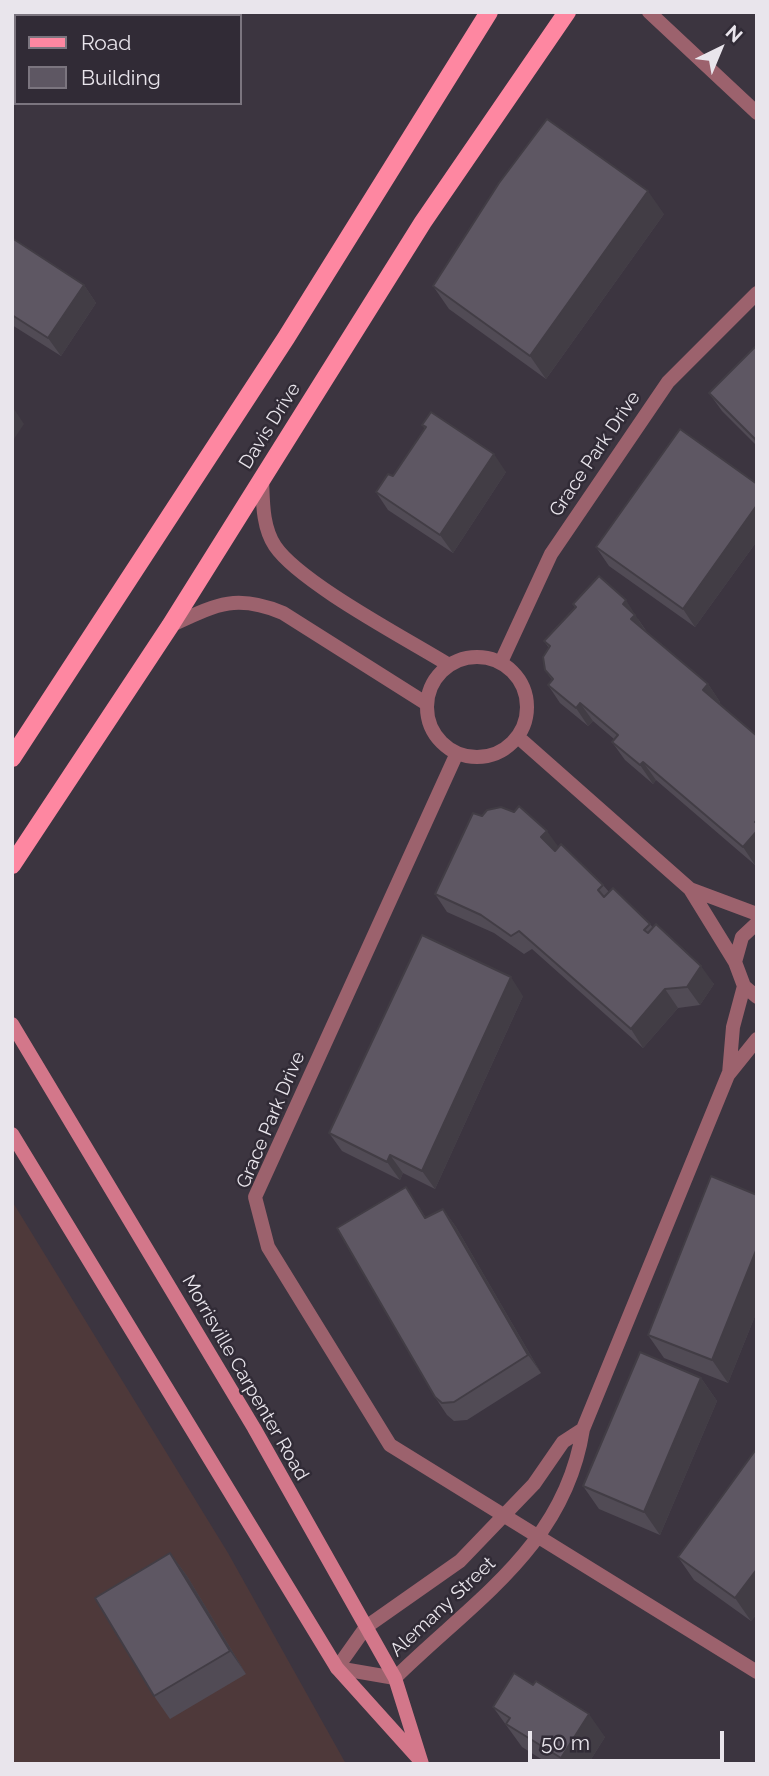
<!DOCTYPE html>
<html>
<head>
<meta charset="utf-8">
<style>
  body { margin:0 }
  #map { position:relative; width:769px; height:1776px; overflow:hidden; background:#3c3540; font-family:Raleway,sans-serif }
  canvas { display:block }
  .frame { position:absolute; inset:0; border:14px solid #e9e5ec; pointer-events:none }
  .legend { position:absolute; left:14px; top:14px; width:228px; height:91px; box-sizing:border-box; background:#312b36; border:2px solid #7b757f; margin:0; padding:9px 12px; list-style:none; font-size:21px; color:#e9e5ec }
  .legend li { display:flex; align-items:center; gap:14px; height:35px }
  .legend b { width:35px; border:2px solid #7b757f }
  .north { position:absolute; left:685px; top:14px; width:70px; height:70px; -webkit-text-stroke:5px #312b36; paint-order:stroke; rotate:43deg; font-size:19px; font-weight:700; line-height:28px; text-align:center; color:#e9e5ec }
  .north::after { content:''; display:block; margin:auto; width:24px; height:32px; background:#e9e5ec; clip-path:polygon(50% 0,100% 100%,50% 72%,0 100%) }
  .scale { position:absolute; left:528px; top:1731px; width:196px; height:32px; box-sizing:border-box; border:4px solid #e9e5ec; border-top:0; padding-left:9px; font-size:21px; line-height:24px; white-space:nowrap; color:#e9e5ec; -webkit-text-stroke:5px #312b36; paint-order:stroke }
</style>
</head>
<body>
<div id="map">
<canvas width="769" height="1776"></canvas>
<div class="frame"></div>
<ul class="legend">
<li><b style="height:9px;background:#fe87a1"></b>Road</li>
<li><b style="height:19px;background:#5e5763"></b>Building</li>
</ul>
<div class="north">N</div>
<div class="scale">50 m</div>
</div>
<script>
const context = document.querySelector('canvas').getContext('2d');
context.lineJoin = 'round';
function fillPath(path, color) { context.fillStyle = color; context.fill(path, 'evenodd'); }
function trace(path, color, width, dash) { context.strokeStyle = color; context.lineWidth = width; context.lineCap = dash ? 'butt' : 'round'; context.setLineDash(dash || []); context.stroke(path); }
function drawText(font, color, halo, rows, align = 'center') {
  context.font = font + ' Raleway,sans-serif'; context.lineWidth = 5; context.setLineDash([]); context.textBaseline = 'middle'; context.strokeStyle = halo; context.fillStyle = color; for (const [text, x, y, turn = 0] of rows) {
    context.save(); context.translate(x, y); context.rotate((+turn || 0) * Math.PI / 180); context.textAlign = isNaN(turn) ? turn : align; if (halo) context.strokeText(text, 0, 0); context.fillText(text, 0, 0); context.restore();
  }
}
fillPath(new Path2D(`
  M12 1201 228 1553 346 1764H12Z`), '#4e393a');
trace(new Path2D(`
  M649 12 757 113
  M262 478C263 501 262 526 275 546 300 583 407 639 449 665
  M170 626C215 605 235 593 283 613L427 704
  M427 707a50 50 0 1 1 100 0a50 50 0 1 1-100 0Z
  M501 662 551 554 668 382 757 293
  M518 737 690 889 735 962 744 986 757 997
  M457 753 255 1197 268 1247 390 1445 757 1672
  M690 889 757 914
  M735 962 742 937 757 923
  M729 1074 733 1027 744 986
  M583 1429 563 1442 534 1484 460 1561 366 1627 337 1668 395 1678C473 1601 565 1546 583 1429L728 1075 757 1039`), '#9c626d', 14);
trace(new Path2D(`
  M12 1024 254 1428 395 1678 422 1764
  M12 1134 337 1668 418 1758`), '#d3778a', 14);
trace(new Path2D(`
  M12 758 286 338 489 12
  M12 865 170 626 423 222 567 12`), '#fe87a1', 18);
fillPath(new Path2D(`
  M664 214 546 379 449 309 433 286Z
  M12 238 84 285 96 303 61 356 12 325Z
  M757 345V446L722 411 709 393Z
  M422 425 506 472 453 553 388 510 376 492 393 476 425 429Z
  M757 484V541L695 627 609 566 596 547Z
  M573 604 638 619 647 632 708 684 720 702 719 704 757 736V863L755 865 656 780 653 784 625 760 612 742 614 739 593 721 588 726 560 703 548 685 552 680 545 670 549 648 544 641 575 608Z
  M559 847 603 885 609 892 650 924 653 928 714 984 700 1005 678 1008 643 1048 532 949 524 954 494 933 447 912 435 894Z
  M523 996 435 1189 403 1173 400 1180 342 1151 329 1133Z
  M757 1195V1311L728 1383 664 1358 648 1335Z
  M418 1205 426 1218 443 1209 456 1227 541 1373 467 1420 454 1421 447 1415 435 1397Z
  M701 1378 717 1401 660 1535 599 1509 583 1486Z
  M757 1448V1614L751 1621 694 1580 678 1557Z
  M170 1553 187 1576 246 1674 170 1719 154 1696Z
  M533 1685 605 1737 588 1764H549L522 1747 493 1707Z`), '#514b55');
fillPath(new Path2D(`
  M648 191 664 214 546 379 530 356Z
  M84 285 96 303 61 356 48 338Z
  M12 406 24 424 12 442Z
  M494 454 506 472 453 553 440 535Z
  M757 505V541L695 627 683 609Z
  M626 600 638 619 647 633 631 619 623 604Z
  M708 684 720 702 716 708 703 690Z
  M580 703 593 721 588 726 576 708Z
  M643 762 656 780 653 784 640 765Z
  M547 831 560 849 554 855 541 837Z
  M757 831V863L755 865 743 847Z
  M701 966 714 984 700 1005 687 987Z
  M511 977 523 996 435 1189 422 1171Z
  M665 989 678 1008 643 1048 631 1029Z
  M390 1155 403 1173 400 1180 387 1162Z
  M443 1209 456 1227 541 1373 528 1355Z
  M757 1248V1311L728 1383 712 1360Z
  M701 1378 717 1401 660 1535 644 1512Z
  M170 1553 187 1576 246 1674 230 1651Z
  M757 1569V1614L751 1621 735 1598Z
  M589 1714 605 1737 588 1764H565L561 1758Z`), '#423d45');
const building = new Path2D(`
  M547 119 648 191 530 356 433 286 499 183Z
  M12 238 84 285 48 338 12 315Z
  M757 345V441L709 393Z
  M431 412 494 454 440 535 376 492 388 474 393 476 426 427 422 425Z
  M680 429 757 484V505L683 609 596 547Z
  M599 576 626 600 623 604 635 615 631 619 708 684 703 690 757 736V820L755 822 757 823V831L743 847 643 762 640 765 612 742 618 735 580 703 576 708 548 685 553 679 545 670 543 657 550 646 544 641 576 607 573 604Z
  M519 806 547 831 541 837 555 851 561 844 603 885 598 890 604 897 613 888 650 924 644 930 648 933 656 924 701 966 687 987 665 989 631 1029 519 931 511 936 481 915 435 894 473 813 482 816 487 810 501 807 514 812Z
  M422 935 511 977 422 1171 390 1155 387 1162 329 1133Z
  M711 1176 757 1195V1248L712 1360 648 1335Z
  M406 1187 425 1218 443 1209 528 1355 454 1402 442 1403 435 1397 337 1228Z
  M640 1352 701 1378 644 1512 583 1486Z
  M757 1448V1569L735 1598 678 1557Z
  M170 1553 230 1651 154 1696 95 1598Z
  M514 1673 533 1685 536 1681 589 1714 561 1758 506 1724 510 1718 493 1707Z`);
fillPath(building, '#5e5763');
trace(building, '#423d45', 2);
drawText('19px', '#e9e5ec', '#312b36', [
  ["Davis Drive",270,426,-58],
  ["Grace Park Drive",595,454,-56],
  ["Grace Park Drive",271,1120,-67],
  ["Morrisville Carpenter Road",245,1378,60],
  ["Alemany Street",443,1607,-43]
]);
</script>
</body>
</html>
